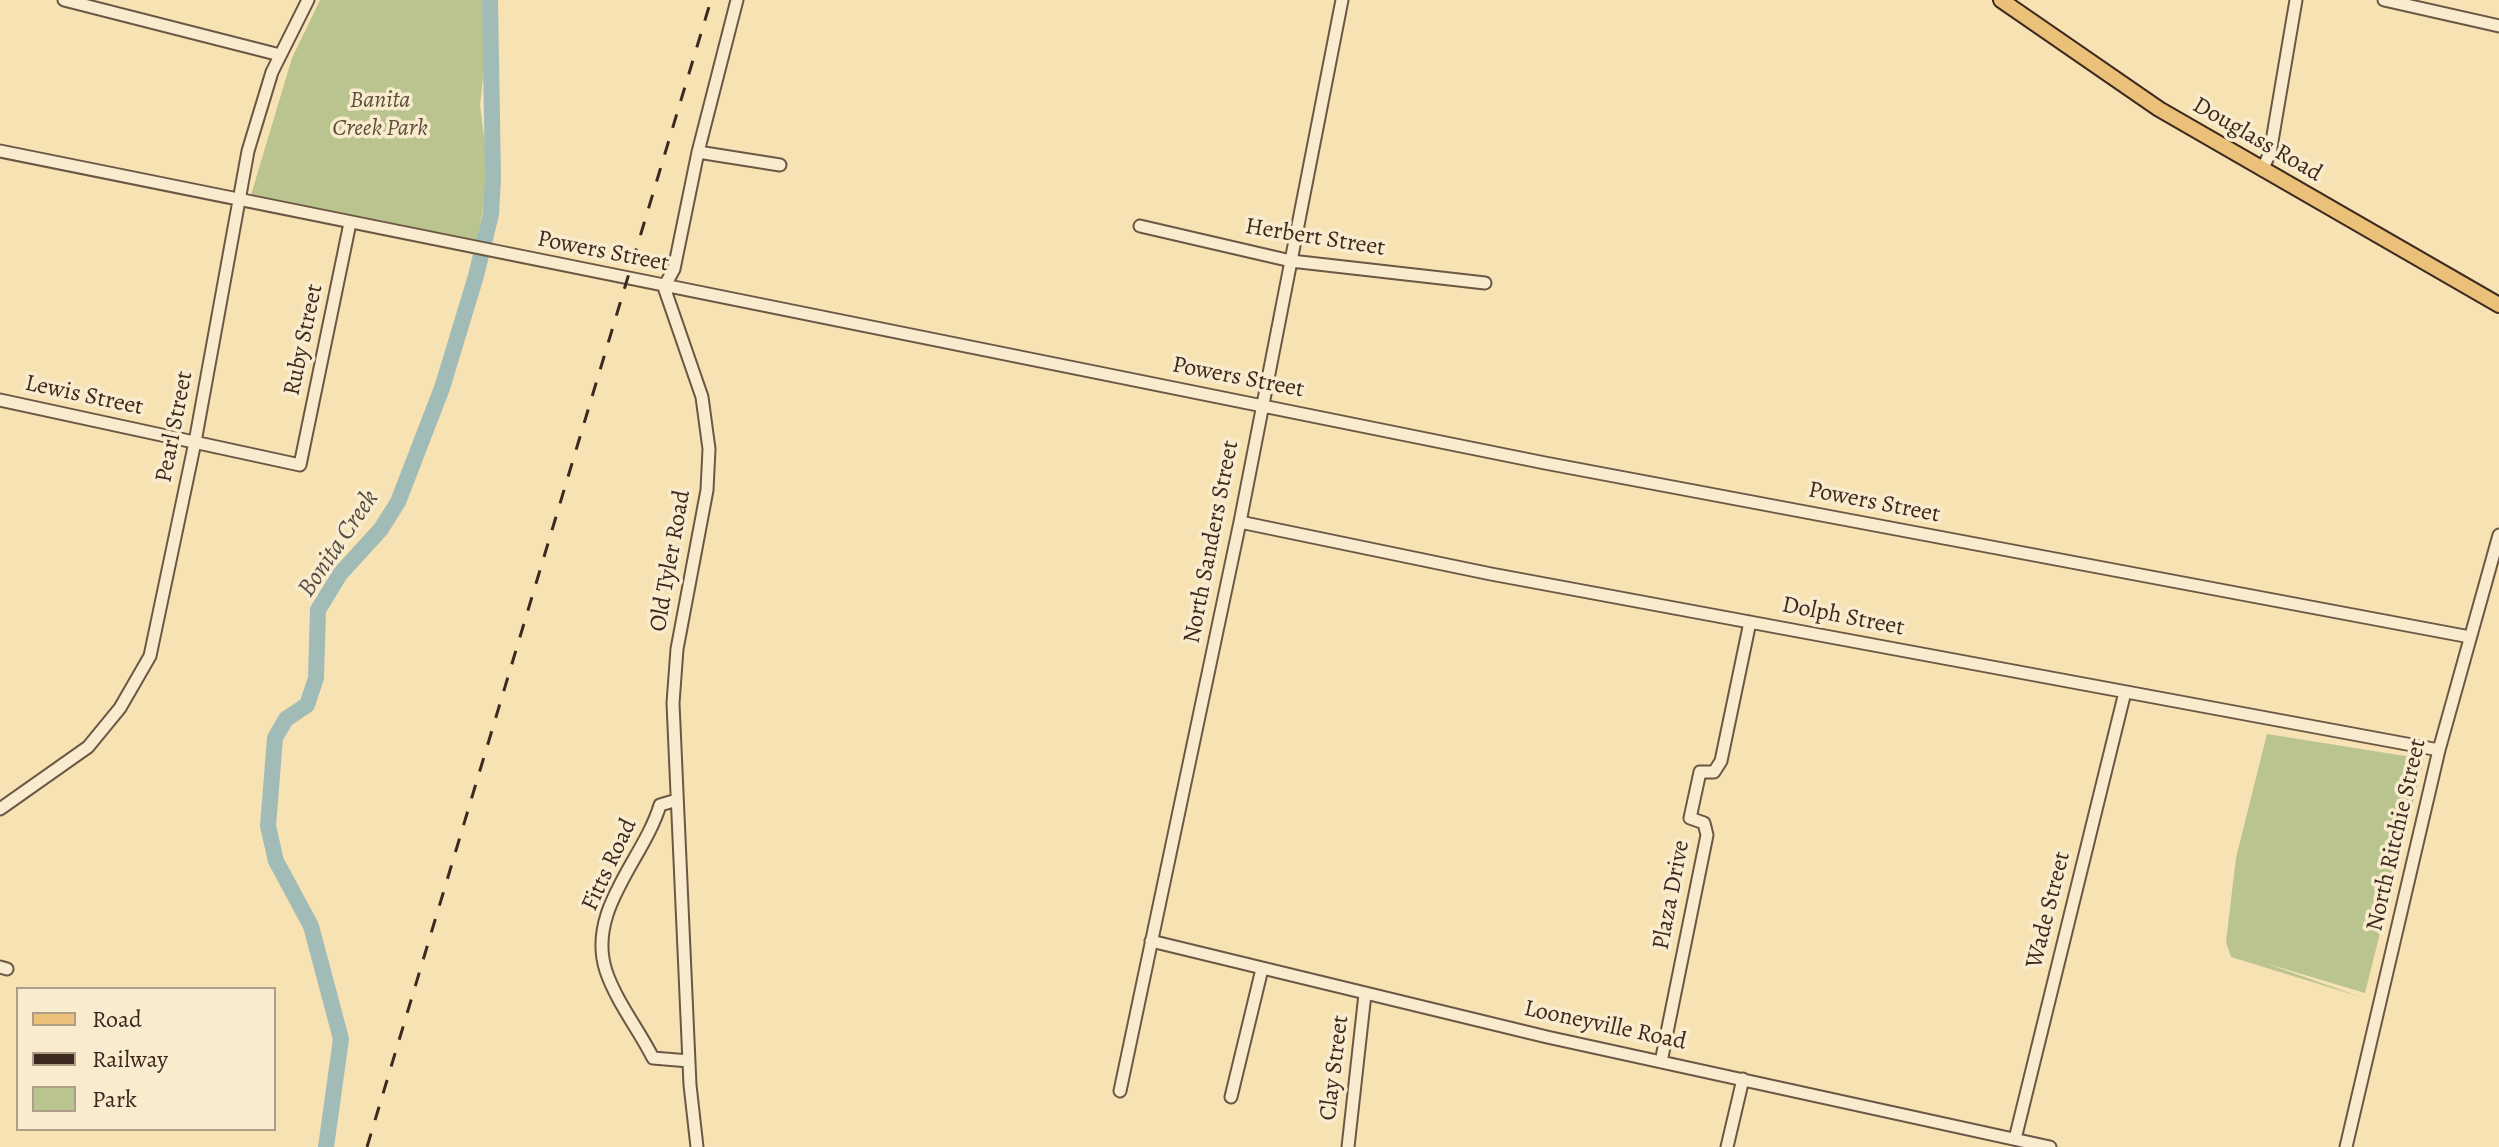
<!DOCTYPE html>
<html>
<head>
<meta charset="utf-8">
<style>
  body { margin:0 }
  #map { position:relative; width:2499px; height:1147px; overflow:hidden; background:#f6e2b3; font-family:Alegreya,serif }
  canvas { display:block }
  .legend { position:absolute; left:16px; top:987px; width:260px; height:144px; box-sizing:border-box; background:#f9ecce; border:2px solid #ae9e88; margin:0; padding:10px 14px; list-style:none; font-size:24px; color:#3d291f }
  .legend li { display:flex; align-items:center; gap:16px; height:40px }
  .legend b { width:40px; border:2px solid #ae9e88 }
</style>
</head>
<body>
<div id="map">
<canvas width="2499" height="1147"></canvas>
<ul class="legend">
<li><b style="height:10px;background:#ebc17a"></b>Road</li>
<li><b style="height:10px;background:#3d291f"></b>Railway</li>
<li><b style="height:22px;background:#bac48e"></b>Park</li>
</ul>
</div>
<script>
const context = document.querySelector('canvas').getContext('2d');
context.lineJoin = 'round';
function fillPath(path, color) { context.fillStyle = color; context.fill(path, 'evenodd'); }
function trace(path, color, width, dash) { context.strokeStyle = color; context.lineWidth = width; context.lineCap = dash ? 'butt' : 'round'; context.setLineDash(dash || []); context.stroke(path); }
function drawText(font, color, halo, rows, align = 'center') {
  context.font = font + ' Alegreya,serif'; context.lineWidth = 7; context.setLineDash([]); context.textBaseline = 'middle'; context.strokeStyle = halo; context.fillStyle = color; for (const [text, x, y, turn = 0] of rows) {
    context.save(); context.translate(x, y); context.rotate((+turn || 0) * Math.PI / 180); context.textAlign = isNaN(turn) ? turn : align; if (halo) context.strokeText(text, 0, 0); context.fillText(text, 0, 0); context.restore();
  }
}
fillPath(new Path2D(`
  M320 0H487V42L480 105 489 177 477 242 251 195 292 58Z
  M2267 734 2424 759 2365 993 2265 963 2361 997 2231 957 2226 942 2236 858Z`), '#bac48e');
trace(new Path2D(`
  M326 1147 341 1039 311 926 276 861 268 826 275 738 286 719 307 705 316 678 318 610 340 574 381 529 398 502 442 388 476 276 491 214 493 179 490 0`), '#a1bbb7', 16);
const minor = new Path2D(`
  M64 0 280 55
  M2384 0 2499 26
  M0 151 1545 463 2470 637
  M698 152 780 165
  M2262 170 2270 153 2296 0
  M1140 226 1291 261 1485 283
  M664 287 702 397 709 449 707 490 677 649 673 703 690 1085 697 1147
  M664 287 674 269 698 152 737 0
  M0 400 300 465 350 223
  M1240 522 1491 574 2439 750
  M677 800 660 805C644 859 586 910 606 971 616 1001 639 1030 653 1058L689 1061
  M0 809 88 747 120 708 150 656 195 442 248 151 272 72 308 0
  M1151 941 1547 1037 2050 1147
  M0 967 7 969
  M1661 1062 1707 835 1704 823 1690 818 1700 772H1714L1721 761 1750 622
  M1120 1091 1240 522 1342 0
  M1231 1097 1262 969
  M2015 1139 2125 692
  M1348 1147 1365 994
  M1727 1147 1743 1079
  M2346 1147 2439 750 2499 535`);
const major = new Path2D(`
  M2001 0 2159 109 2499 305`);
trace(minor, '#6b5744', 15);
trace(major, '#3d291f', 18);
trace(minor, '#f9ecce', 11);
trace(major, '#ebc17a', 14);
trace(new Path2D(`
  M367 1147 711 0`), '#3d291f', 3, [14, 14]);
drawText('italic 24px', '#5c503b', '#f9ecce', [
  ["Banita",380,101],
  ["Creek Park",380,129]
]);
drawText('24px', '#3d291f', '#f9ecce', [
  ["Douglass Road",2257,140,30],
  ["Herbert Street",1315,238,9],
  ["Powers Street",603,252,11],
  ["Ruby Street",304,340,-78],
  ["Powers Street",1238,378,11],
  ["Lewis Street",84,396,12],
  ["Pearl Street",175,427,-79],
  ["Powers Street",1874,503,11],
  ["North Sanders Street",1212,542,-79],
  ["Old Tyler Road",671,561,-80],
  ["Dolph Street",1843,617,11],
  ["North Ritchie Street",2397,835,-77],
  ["Fitts Road",610,865,-65],
  ["Plaza Drive",1672,895,-79],
  ["Wade Street",2049,910,-76],
  ["Looneyville Road",1605,1026,12],
  ["Clay Street",1335,1068,-83]
]);
drawText('italic 26px', '#564e45', '#f9ecce', [
  ["Bonita Creek",339,544,-56]
]);
</script>
</body>
</html>
